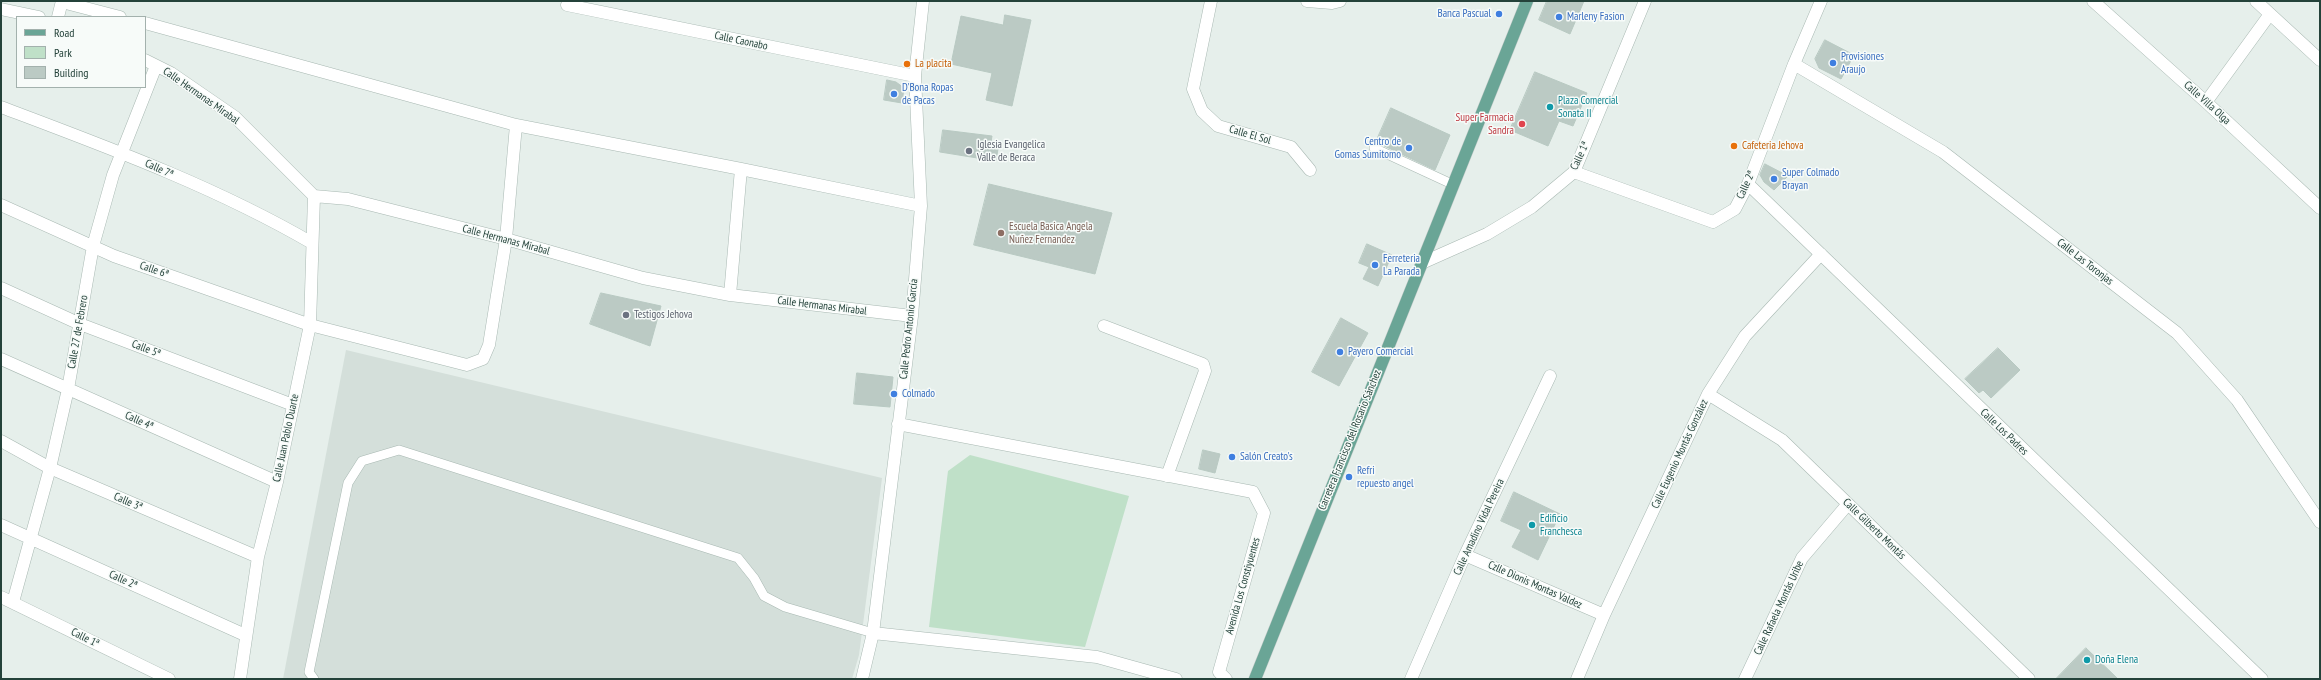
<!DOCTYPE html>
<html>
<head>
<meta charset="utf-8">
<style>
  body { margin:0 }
  #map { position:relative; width:2321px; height:680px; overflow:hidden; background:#e6efeb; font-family:"PT Sans Narrow",sans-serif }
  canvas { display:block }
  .frame { position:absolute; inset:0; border:2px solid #24423a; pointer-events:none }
  .legend { position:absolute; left:16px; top:16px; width:130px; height:72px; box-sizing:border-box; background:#f7fbf9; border:1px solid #a3b1ad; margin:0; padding:5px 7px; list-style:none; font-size:12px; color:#24423a }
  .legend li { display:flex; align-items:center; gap:8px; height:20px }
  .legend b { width:20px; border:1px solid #a3b1ad }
</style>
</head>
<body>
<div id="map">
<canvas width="2321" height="680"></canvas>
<div class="frame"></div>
<ul class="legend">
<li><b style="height:5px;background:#6aa596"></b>Road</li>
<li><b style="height:11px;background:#bfe0c8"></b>Park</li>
<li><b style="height:11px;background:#bbcac4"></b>Building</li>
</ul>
</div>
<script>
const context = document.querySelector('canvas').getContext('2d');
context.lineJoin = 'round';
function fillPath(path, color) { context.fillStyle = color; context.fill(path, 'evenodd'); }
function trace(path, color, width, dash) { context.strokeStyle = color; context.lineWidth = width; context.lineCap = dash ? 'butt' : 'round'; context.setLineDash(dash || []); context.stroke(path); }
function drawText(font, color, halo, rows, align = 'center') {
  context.font = font + ' "PT Sans Narrow",sans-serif'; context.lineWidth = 3; context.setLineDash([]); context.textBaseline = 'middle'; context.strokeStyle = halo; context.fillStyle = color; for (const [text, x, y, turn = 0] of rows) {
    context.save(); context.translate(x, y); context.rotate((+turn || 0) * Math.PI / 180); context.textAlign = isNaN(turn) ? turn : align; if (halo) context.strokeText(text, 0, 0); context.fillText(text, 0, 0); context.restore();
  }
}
fillPath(new Path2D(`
  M346 350 882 478 859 655 852 679H283Z`), '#d4dfda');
fillPath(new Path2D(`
  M970 455 1129 496 1085 647 929 627 948 471Z`), '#bfe0c8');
const building = new Path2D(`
  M1547 1H1584L1570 34 1539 20Z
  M1005 15 1031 20 1012 106 986 100 992 73 951 64 961 16 1003 25Z
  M1825 40 1854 55 1841 79 1819 68 1815 59Z
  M1535 72 1587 93 1573 126 1559 121 1548 146 1510 130Z
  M887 80 896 82 904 88 902 103 884 100Z
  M1391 108 1450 135 1435 170 1376 142Z
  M943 130 992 136 991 142 999 143 996 161 940 152Z
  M1765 164 1788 176 1774 190 1764 182 1760 175Z
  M989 184 1112 213 1095 274 974 245Z
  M1367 244 1392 255 1378 286 1363 279 1369 267 1359 263Z
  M601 293 661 306 650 346 590 324Z
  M1341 318 1368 333 1339 386 1312 372Z
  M1998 348 2020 370 1991 398 1983 390 1979 393 1965 379Z
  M857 373 893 377 890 407 854 404Z
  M1203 450 1220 454 1215 473 1199 469Z
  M1514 492 1560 514 1538 560 1512 547 1521 530 1501 521Z
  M2086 648 2118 679H2056Z`);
fillPath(building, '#bbcac4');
trace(building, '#b8c9c2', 1);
const service = new Path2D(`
  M1374 148 1454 185
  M314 679 309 672 348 483 362 461 399 450 738 558 754 578 764 596 785 607 873 633`);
const minor = new Path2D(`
  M1211 1 1193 89 1202 111 1218 126 1291 147 1310 170
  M1307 1 1332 3 1340 1
  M2093 1 2206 102 2320 208
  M2256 1 2320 60
  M62 2 120 17
  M567 5 915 76
  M1 9 39 17
  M58 17 62 1
  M145 23 516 125 741 169 921 206
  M145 60 171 73 235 117 314 196 348 199 506 239 643 278 730 295 912 316
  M1794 64 1943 152 2177 333 2237 400 2320 522
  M2206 102 2270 14
  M1 107C107 147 214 186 312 243
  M1574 172 1713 222 1735 209 1748 184 1794 64 1821 1
  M1748 184 2262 679
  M1 205 114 256 310 325 467 365 483 359 489 345 506 239 516 125
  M1424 262 1487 234 1532 207 1574 172 1645 1
  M1 288 80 324 293 405
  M730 295 741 169
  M1104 326 1203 364 1205 371 1167 476
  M1 359 277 482
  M1708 394 1782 440 2029 679
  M898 424 1253 492 1264 513 1219 672 1226 679
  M1 441 50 468 258 557
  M1 525 245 635
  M1465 555 1604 615
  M1 597 169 679
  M13 602 50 468 68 389 93 246 113 175 156 66
  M873 633 1097 657 1176 679
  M240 679 258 557 277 482 310 325 314 196
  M862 679 873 633 912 316 921 206 915 76 923 1
  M1411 679 1465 555 1550 376
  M1577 679 1604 615 1708 394 1745 336 1821 254
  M1745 679 1802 558 1848 504`);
const primary = new Path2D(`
  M1255 679 1527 1`);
trace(service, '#a8b8b2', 10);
trace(minor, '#a8b8b2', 13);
trace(primary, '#c2cac8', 13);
trace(service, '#fff', 9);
trace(minor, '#fff', 12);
trace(primary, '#6aa596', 12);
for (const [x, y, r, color] of [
  [1499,14,4,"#3f7fe0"],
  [1559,17,4,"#3f7fe0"],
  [1833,63,4,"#3f7fe0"],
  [907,64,4,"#e8710a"],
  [894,94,4,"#3f7fe0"],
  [1550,107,4,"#0f9aa8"],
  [1522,124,4,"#e0444e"],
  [1734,146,4,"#e8710a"],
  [1409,148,4,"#3f7fe0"],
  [969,151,4,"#6b7280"],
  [1774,179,4,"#3f7fe0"],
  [1001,233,4,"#8d6e63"],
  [1375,265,4,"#3f7fe0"],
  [626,315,4,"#6b7280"],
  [1340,352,4,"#3f7fe0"],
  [894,394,4,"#3f7fe0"],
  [1232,457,4,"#3f7fe0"],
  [1349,477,4,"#3f7fe0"],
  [1532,525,4,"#0f9aa8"],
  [2087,660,4,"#0f9aa8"]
]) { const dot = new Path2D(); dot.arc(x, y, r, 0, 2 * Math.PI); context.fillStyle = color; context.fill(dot); trace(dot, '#f7fbf9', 1.5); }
drawText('11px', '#366cbe', '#f7fbf9', [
  ["Banca Pascual",1491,14,"right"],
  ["Marleny Fasion",1567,17],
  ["Provisiones",1841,57],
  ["Araujo",1841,70],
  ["D'Bona Ropas",902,88],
  ["de Pacas",902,101],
  ["Centro de",1401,142,"right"],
  ["Gomas Sumitomo",1401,155,"right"],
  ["Super Colmado",1782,173],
  ["Brayan",1782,186],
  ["Ferreteria",1383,259],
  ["La Parada",1383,272],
  ["Payero Comercial",1348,352],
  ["Colmado",902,394],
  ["Salón Creato's",1240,457],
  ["Refri",1357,471],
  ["repuesto angel",1357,484]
], 'left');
drawText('11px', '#24423a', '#f7fbf9', [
  ["Calle Caonabo",741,41,12],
  ["Calle Hermanas Mirabal",201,96,35],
  ["Calle Villa Olga",2207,103,42],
  ["Calle El Sol",1250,135,16],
  ["Calle 1ª",1580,156,-65],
  ["Calle 7ª",159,169,24],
  ["Calle 2ª",1746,185,-66],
  ["Calle Hermanas Mirabal",506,240,15],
  ["Calle Las Toronjas",2085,262,38],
  ["Calle 6ª",154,270,19],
  ["Calle Hermanas Mirabal",822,306,7],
  ["Calle Pedro Antonio García",909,329,-84],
  ["Calle 27 de Febrero",78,332,-80],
  ["Calle 5ª",146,349,21],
  ["Calle 4ª",139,421,24],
  ["Calle Los Padres",2004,432,44],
  ["Calle Juan Pablo Duarte",286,438,-78],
  ["Carretera Francisco del Rosario Sánchez",1350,440,-68],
  ["Calle Eugenio Montás González",1680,454,-65],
  ["Calle 3ª",128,502,23],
  ["Calle Amadino Vidal Pereira",1479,527,-65],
  ["Calle Gilberto Montás",1874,529,44],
  ["Calle 2ª",123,580,24],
  ["Czlle Dionis Montas Valdez",1535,585,24],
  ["Avenida Los Constiyuentes",1243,586,-74],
  ["Calle Rafaela Montás Uribe",1779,608,-65],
  ["Calle 1ª",85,638,26]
]);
drawText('11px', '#c56008', '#f7fbf9', [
  ["La placita",915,64],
  ["Cafeteria Jehova",1742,146]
], 'left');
drawText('11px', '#0d838f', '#f7fbf9', [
  ["Plaza Comercial",1558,101],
  ["Sonata II",1558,114],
  ["Edificio",1540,519],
  ["Franchesca",1540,532],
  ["Doña Elena",2095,660]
], 'left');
drawText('11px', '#be3a42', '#f7fbf9', [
  ["Super Farmacia",1514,118],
  ["Sandra",1514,131]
], 'right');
drawText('11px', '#5b616d', '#f7fbf9', [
  ["Iglesia Evangelica",977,145],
  ["Valle de Beraca",977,158],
  ["Testigos Jehova",634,315]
], 'left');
drawText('11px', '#785e54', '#f7fbf9', [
  ["Escuela Basica Angela",1009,227],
  ["Nuñez Fernandez",1009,240]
], 'left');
</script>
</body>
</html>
